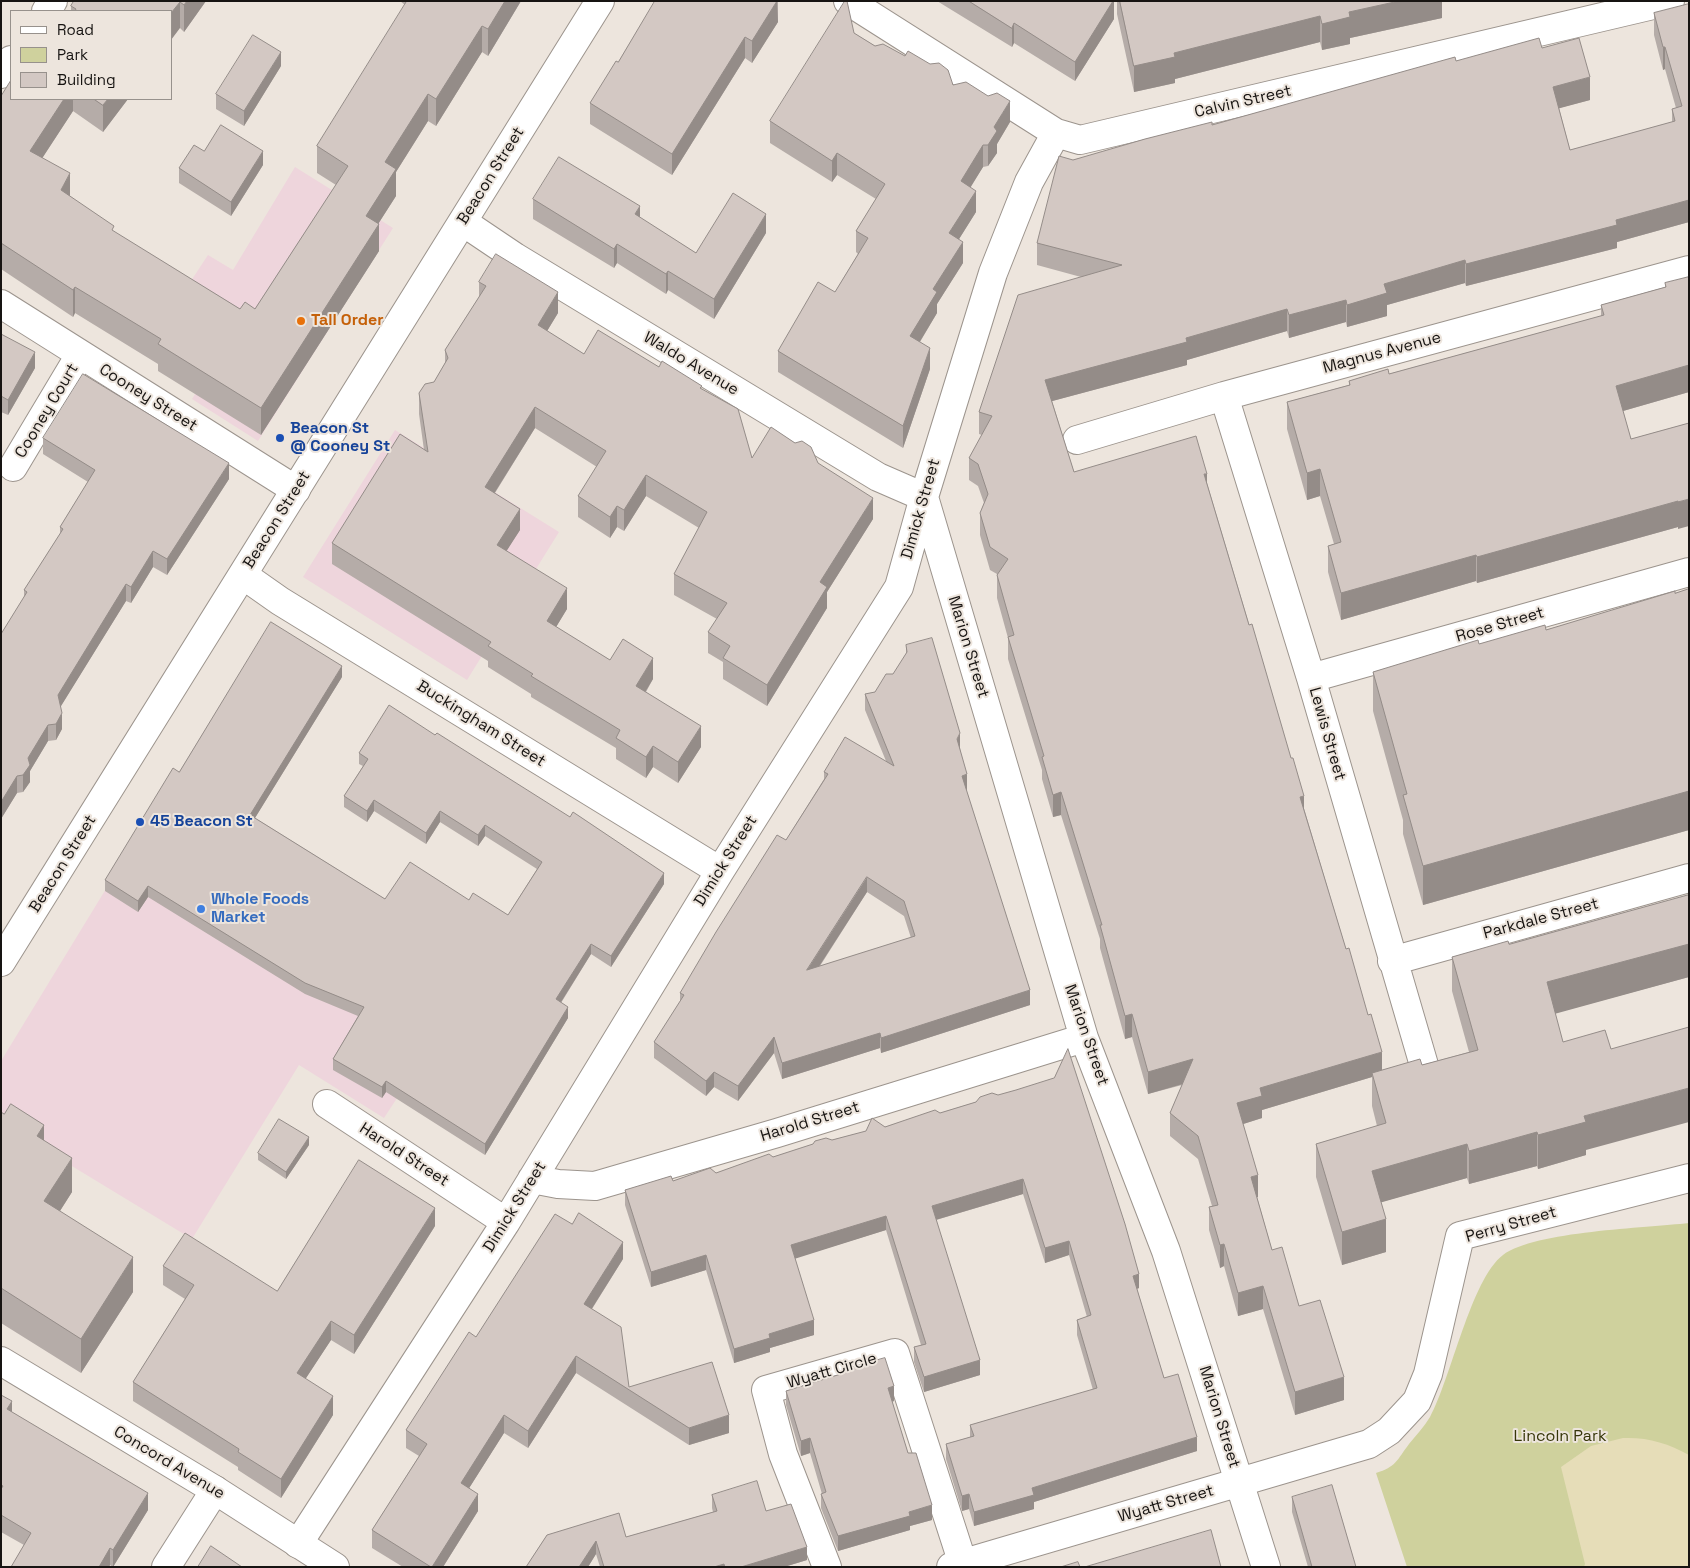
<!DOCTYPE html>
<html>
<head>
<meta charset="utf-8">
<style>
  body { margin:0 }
  #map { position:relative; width:1690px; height:1568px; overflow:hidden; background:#ede5dd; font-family:"Space Grotesk",sans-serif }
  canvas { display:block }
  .frame { position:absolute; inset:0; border:2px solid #171412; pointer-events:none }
  .legend { position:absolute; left:10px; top:10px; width:162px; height:90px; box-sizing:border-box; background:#ede5dd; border:1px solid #97918c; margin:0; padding:6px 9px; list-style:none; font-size:15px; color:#171412 }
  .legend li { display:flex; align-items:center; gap:10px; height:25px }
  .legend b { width:25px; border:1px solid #97918c }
</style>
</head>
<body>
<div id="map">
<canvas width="1690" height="1568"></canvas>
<div class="frame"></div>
<ul class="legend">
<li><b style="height:6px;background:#fff"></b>Road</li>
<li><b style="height:14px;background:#cfd19d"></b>Park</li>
<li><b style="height:14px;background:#d3c8c3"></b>Building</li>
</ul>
</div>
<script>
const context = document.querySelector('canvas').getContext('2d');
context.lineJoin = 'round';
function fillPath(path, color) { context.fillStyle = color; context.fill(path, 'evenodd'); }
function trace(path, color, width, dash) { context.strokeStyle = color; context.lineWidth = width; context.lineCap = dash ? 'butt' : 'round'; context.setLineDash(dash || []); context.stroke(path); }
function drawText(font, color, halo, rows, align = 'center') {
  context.font = font + ' "Space Grotesk",sans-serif'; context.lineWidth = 4; context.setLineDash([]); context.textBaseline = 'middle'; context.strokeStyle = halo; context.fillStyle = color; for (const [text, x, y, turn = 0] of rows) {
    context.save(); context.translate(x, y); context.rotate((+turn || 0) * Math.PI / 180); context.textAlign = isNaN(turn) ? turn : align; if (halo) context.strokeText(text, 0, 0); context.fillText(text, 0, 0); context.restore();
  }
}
fillPath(new Path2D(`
  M295 167 393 228 258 441 192 399 239 324 185 290 208 255 233 270Z
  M395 430 559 532 467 680 303 577Z
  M173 779 483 967 384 1118 299 1065 192 1239 1 1123V1061Z`), '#eed5dc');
fillPath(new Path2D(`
  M1689 1223V1567H1407L1376 1473C1396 1467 1397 1460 1409 1444 1416 1435 1424 1427 1430 1417 1451 1379 1471 1279 1503 1255 1535 1231 1646 1228 1689 1223Z`), '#cfd19d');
fillPath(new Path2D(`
  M1623 1438C1647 1437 1668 1443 1689 1455V1567H1584L1585 1564 1561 1467 1591 1446Z`), '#e6ddb8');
const street = new Path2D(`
  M848 1 1056 133 1080 140 1670 1
  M46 11 53 1
  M1 74 11 60
  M463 222 515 257 878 477 924 497 1084 1038 1166 1251 1266 1567
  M1 304 296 490
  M1224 396 1311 678 1426 1072
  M1077 440 1224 396 1689 270
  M13 467 80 355
  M243 575 280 601 720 871
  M1311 678 1689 572
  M1392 961 1689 878
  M327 1104 506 1222
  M532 1179 558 1184 595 1186 777 1133 1084 1038
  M298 1544 506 1222 720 871 899 587 924 497 993 273 1029 182 1056 133
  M166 1567 215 1490
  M827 1567 783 1454 766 1390 895 1353 964 1567
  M951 1567 1369 1444 1389 1431 1417 1401 1428 1374 1460 1236 1689 1178`);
const secondary = new Path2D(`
  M1 1361 215 1490 335 1567`);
const primary = new Path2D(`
  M1 962 600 1`);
trace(street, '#9c948d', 30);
trace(secondary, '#9c948d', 30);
trace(primary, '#9c948d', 30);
trace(street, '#fff', 28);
trace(secondary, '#fff', 28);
trace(primary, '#fff', 28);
fillPath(new Path2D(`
  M74 1H206L184 32 180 28 171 11H71V6Z
  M400 1H521L488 56 482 52 436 126 428 121 396 172V196L378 224 379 251 261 435 158 371V364L75 313 73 317 1 269V96L11 99H128L103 132 73 111 42 158 70 196 114 232 240 309H255L336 185 317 173V146L405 5Z
  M778 1V22L752 63 745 58 672 175 590 124V103L618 62Z
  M937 1H1114V19L1075 81 1014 43 1012 47Z
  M1117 1H1442V18L1350 38V44L1322 50 1320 42 1175 79V83L1134 92 1117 14Z
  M1689 4V222L1617 242V248L1466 286 1465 283 1387 305V316L1347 327 1346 322 1289 338 1287 331 1187 360V365L1052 401 1074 472 1207 483 1382 1070 1422 1065 1469 1052 1452 991V957L1509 944 1689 895V977L1555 1013 1586 1150V1155L1538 1169 1537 1166 1469 1184 1467 1178 1381 1202 1386 1252 1342 1265 1316 1177V1144L1377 1126 1372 1106V1077L1262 1110V1118L1243 1124 1258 1197H1257L1272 1250 1344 1400 1295 1415 1263 1309 1238 1316 1224 1266 1220 1268 1209 1230V1207L1212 1206 1198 1159 1170 1136V1113L1182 1085 1148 1094 1132 1037 1125 1039 1100 948V939L1061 815 1053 817 1042 779V770L1008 659V638L997 598V574L990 570 980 535V513L984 503 978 486 969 480V458L982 435 979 434V412L1081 277 1037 265V243L1073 160 1212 125 1456 61 1542 48 1590 100 1559 108 1570 150 1672 122V109L1676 108 1665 69 1663 70 1654 35V13Z
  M854 33 875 46 953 85 1010 122 997 144V153L988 166 983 167 970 187 976 212 959 239 963 263 937 304V313L920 342 930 369 903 448 778 372V351L835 292 858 254 856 252V231L876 199 837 175 832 182 770 143V121Z
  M281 66 244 126 216 109V94Z
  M204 151 263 165 231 216 179 183V168Z
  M533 199 640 218 696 253 766 233 714 319 668 290 666 294 617 263 614 268 533 219Z
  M1689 277V392L1623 411 1631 439 1689 423 1678 529V527L1477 583 1476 581 1341 620 1328 572V546L1334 544 1320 496 1307 500 1287 429V402L1349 385V381L1389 374 1601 316V305L1665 287V283Z
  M479 282 558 313 547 331 584 354 659 367 702 389 752 458 818 463 873 519 827 592V608L767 706 723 679V662L708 653V632L717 619 674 595V574L699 528 646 496 624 531 617 527 610 538 578 517V496L597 467 535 428 495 493 520 530 506 551 567 609 556 627 610 660 653 679 646 692 701 747 678 783 653 767 646 778 616 759V748L531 697V694L488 667V661L332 564V543L424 450 419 414V393L434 382 445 363V350L479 297Z
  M1 334 35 368 8 415 1 412Z
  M43 438 229 479 167 575 153 567 131 603 126 601 60 707 62 729 56 740 48 741 30 771V782L23 792 17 793 1 819V634L24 598V590L60 534V527L88 482 43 454Z
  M1689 589V830L1423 905 1403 834V820L1373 711V672L1479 644 1546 630Z
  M906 645 960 748 966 790 1030 1005 881 1053 880 1048 782 1079 774 1053 738 1101 714 1087 706 1096 654 1058V1042L680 1002V993L786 840 824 779V772L886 761 865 710V694L875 692 893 674 906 655ZM867 892 904 916 911 938 820 966Z
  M342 677 255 818 385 899 469 900 508 915 537 869 485 836 478 846 440 822 426 844 374 811 367 822 344 807V796L363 766 359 764V753L664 884 611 967 591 954 561 1003 568 1018 485 1155 386 1092 382 1098 333 1070V1059L358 1016 305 994 148 897 138 912 105 891V880L179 772Z
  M976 1102 1139 1288 1137 1289 1164 1378 1197 1451 1034 1502V1509L974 1526 969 1509 962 1511 946 1459V1444L970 1437V1425L1093 1390 1077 1335V1320L1087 1317 1069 1255 1045 1263 1023 1194 936 1220 980 1375 924 1392 914 1362V1347L921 1345 886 1230 795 1258 814 1335 770 1348V1352L734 1363 706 1270 651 1287 625 1205V1190L716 1173 832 1140 940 1113Z
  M1 1112 44 1140 72 1192 60 1211 133 1292 81 1373 1 1323Z
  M309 1145 286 1179 258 1160V1153Z
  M435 1226 354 1354 331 1340 305 1379 333 1415 281 1498 238 1470V1467L133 1401V1382L185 1299 163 1285V1266L277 1291Z
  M623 1259 592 1309 629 1387 729 1433 689 1445 576 1373 528 1448 504 1433 469 1488 478 1511 443 1567H403L372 1548V1530L419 1456 406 1448V1430L476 1337Z
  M843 1370 894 1401 892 1402 908 1453 932 1520 910 1526V1530L838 1551 821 1508V1494H822L810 1453 801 1456 786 1405V1391L843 1373Z
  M1 1395 12 1412 148 1510 113 1567 110 1565 109 1567H11L24 1545 1 1532Z
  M712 1495 766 1511 807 1560 784 1567H600L596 1554 588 1567H526L547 1535 626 1537 713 1512 712 1508Z
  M1292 1497 1356 1567H1308L1292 1512Z`), '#b5aca8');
fillPath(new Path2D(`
  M187 1H206L184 32V5Z
  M505 1H521L488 56V29Z
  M777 1 778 22 752 63V41Z
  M1113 1H1114V19L1075 81V62Z
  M1399 1H1442V18L1350 38V44L1322 50V24L1349 12Z
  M180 2V28L171 40V13Z
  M1320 16V42L1175 79V83L1134 92V66L1174 53Z
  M1014 23V43L1012 47V28Z
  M482 26V52L436 126V99Z
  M745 37V58L672 175V154Z
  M1663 47H1665V69L1663 70Z
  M281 52V66L244 126V111Z
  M1590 77V100L1553 110V87Z
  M428 94V121L396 172V196L366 243V216L385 162Z
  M64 99H73V111L30 177V151Z
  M108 99H128L103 132V105Z
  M1010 101V122L997 144V153L988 166V145L994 127Z
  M983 145V167L961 203V181Z
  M263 151V165L231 216V202Z
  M837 153V175L832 182V161Z
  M70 173V200L61 190Z
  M976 191V212L949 255V233Z
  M1689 200V222L1617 242V248L1466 286V264L1616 220Z
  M640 206V226L635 214Z
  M766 214V233L714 319V299Z
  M379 224V251L261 435V408Z
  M963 242V263L937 304V313L910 358V336L933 289Z
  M617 244V263L614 268V249Z
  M1465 260V283L1387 305V316L1347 327V305L1384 284Z
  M668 271V290L666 294V274Z
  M75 287V313L73 317V290Z
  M558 292V313L538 346V325Z
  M1346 300V322L1289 338V315Z
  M1287 309V331L1187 360V365L1045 403V380L1186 338Z
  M930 348V369L903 448V426Z
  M35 352V368L8 415V400Z
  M1689 365V392L1616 413V386Z
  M535 407V428L485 508V487Z
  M229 463V479L167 575V559Z
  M1320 469V496L1307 500V473Z
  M1204 474H1207V496Z
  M646 475V496L624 531V510Z
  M873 498V519L827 592V608L767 706V685L820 582Z
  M1689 499V526L1678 529V502Z
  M1678 501V527L1477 583V557Z
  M617 506V527L610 538V517Z
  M520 509V530L497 566V545Z
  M153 551V567L131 603V587Z
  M1476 555V581L1341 620V593Z
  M126 584V601L58 711V695Z
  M567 588V609L547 642V621Z
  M653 658V679L636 707V686Z
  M342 666V677L250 826V815Z
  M62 713V729L56 740V724Z
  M48 725V741L30 771V782L23 792V775L28 758Z
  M701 726V747L678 783V762Z
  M960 733V748L957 754V739Z
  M653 746V767L646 778V757Z
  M967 774V790L962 791V776Z
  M17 776V793L1 819V802Z
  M1689 791V830L1423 905V866Z
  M1061 792V815L1053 817V795Z
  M1304 796V818L1300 797Z
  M374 800V811L367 822V811Z
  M440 811V822L426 844V833Z
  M485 825V836L478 846V835Z
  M664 873V884L611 967V956Z
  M867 877V892L807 985V970Z
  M148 886V897L138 912V901Z
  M591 944V954L556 1010V999Z
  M1689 944V977L1547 1016V982Z
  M1030 990V1005L881 1053V1038Z
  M568 1007V1018L485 1155V1144Z
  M1132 1014V1037L1125 1039V1016Z
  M880 1033V1048L782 1079V1063Z
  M774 1037V1053L738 1101V1086Z
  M1382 1052V1074L1372 1073V1077L1262 1110V1118L1237 1126V1103L1260 1088Z
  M1193 1059V1081L1148 1094V1072Z
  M714 1072V1087L706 1096V1081Z
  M386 1081V1092L382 1098V1087Z
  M1689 1088V1122L1586 1150V1155L1538 1169V1135L1584 1116Z
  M44 1125V1159L37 1136Z
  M1537 1132V1166L1469 1184V1151Z
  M309 1137V1145L286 1179V1172Z
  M1467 1144V1178L1372 1205V1171Z
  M72 1158V1192L44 1236V1201Z
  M1258 1175V1197L1251 1199V1177Z
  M1023 1179V1194L932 1221V1206Z
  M435 1208V1226L354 1354V1335Z
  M886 1216V1230L791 1260V1245Z
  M1386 1219V1252L1342 1265V1232Z
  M1069 1241V1255L1045 1263V1248Z
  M623 1242V1259L584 1321V1304Z
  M1224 1244V1266L1220 1268V1245Z
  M706 1255V1270L651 1287V1272Z
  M133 1257V1292L81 1373V1339Z
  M1139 1274V1288L1133 1290V1276Z
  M1263 1286V1309L1238 1316V1293Z
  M814 1320V1335L770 1348V1352L734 1363V1349L769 1334Z
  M331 1321V1340L297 1392V1373Z
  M576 1356V1373L528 1448V1431Z
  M980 1360V1375L924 1392V1377Z
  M1344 1377V1400L1295 1415V1392Z
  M894 1386V1401L888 1403V1388Z
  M333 1396V1415L281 1498V1479Z
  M12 1401V1418L7 1409Z
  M504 1415V1433L461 1501V1483Z
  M729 1415V1433L689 1445V1428Z
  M1197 1437V1451L1034 1502V1509L974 1526V1512L1032 1488Z
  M810 1438V1453L801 1456V1441Z
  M148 1493V1510L113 1567V1550Z
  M478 1494V1511L443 1567H432Z
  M969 1494V1509L962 1511V1496Z
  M932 1505V1520L910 1526V1530L838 1551V1536L909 1512Z
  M596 1541V1554L588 1567H579Z
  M807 1547V1560L784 1567H741Z
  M110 1548V1565L109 1567H99Z
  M724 1564V1567H714Z`), '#948c88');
const building = new Path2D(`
  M74 1H187L184 5 180 2 171 13V11H75L76 9 71 6Z
  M407 1H505L488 29 482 26 436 99 428 94 385 162 396 169 366 216 379 224 261 408 158 344 161 339 75 287 73 290 1 243V96L11 80V99H64L30 151 70 173 61 190 114 226 112 230 240 309 245 302 255 309 348 166 317 146Z
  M655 1H777L752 41 745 37 672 154 590 103 616 61 618 62Z
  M845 1H847L854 33 875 46 883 44 905 56 908 51 930 64 939 63 948 70 953 85 966 82 988 96 997 93 1010 101 994 127 997 131 988 145H983L961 181 976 191 949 233 963 242 933 289 937 292 910 336 930 348 903 426 778 351 818 282 835 292 868 238 856 231 885 184 837 153 832 161 770 121Z
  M969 1H1113L1075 62 1014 23 1012 28Z
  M1120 1H1399L1349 12 1350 17 1322 24 1320 16 1174 53 1175 57 1134 66Z
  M1689 4V200L1616 220 1617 225 1466 264 1465 260 1384 284 1387 293 1347 305 1346 300 1289 315 1287 309 1186 338 1187 342 1045 380 1074 472 1196 436 1207 474H1204L1249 625 1252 624 1291 758H1293L1304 796 1300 797 1346 949 1349 948 1368 1015 1371 1014 1382 1052 1260 1088 1262 1096 1237 1103 1258 1175 1251 1177 1272 1250 1282 1247 1299 1306 1320 1300 1344 1377 1295 1392 1263 1286 1238 1293 1224 1244 1220 1245 1209 1207 1218 1205 1198 1136 1170 1113 1193 1059 1148 1072 1132 1014 1125 1016 1100 925H1102L1061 792 1053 795 1042 757 1044 756 1008 637 1014 635 997 575 1008 559 990 547 980 513 988 494 978 464 969 458 992 416 979 412 1018 295 1122 265 1037 243 1059 156 1073 160 1145 139 1212 122V125L1455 57 1456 61 1539 38 1542 48 1579 38 1590 77 1553 87 1570 150 1675 121 1672 109 1682 106 1665 47H1663L1654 13Z
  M253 35 281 52 244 111 216 94Z
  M94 99H108L103 105Z
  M221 125 263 151 231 202 179 168 194 145 204 151Z
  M559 157 640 206 635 214 696 253 733 193 766 214 714 299 668 271 666 274 617 244 614 249 533 199Z
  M496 254 558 292 538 325 584 354 598 330 659 367 662 361 702 386 700 388 738 409 752 458 771 427 795 443 802 441 811 447 818 463 873 498 820 582 827 587 767 685 723 658 730 646 708 632 727 603 674 574 707 512 646 475 624 510 617 506 610 517 578 496 606 451 535 407 485 487 520 509 497 545 567 588 547 621 610 660 623 639 653 658 636 686 701 726 678 762 653 746 646 757 616 738 620 730 531 676 533 674 488 646 491 642 332 543 400 434 428 452 419 393 425 384 434 382 448 358 445 350 486 286 479 282Z
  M1689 277V365L1616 386 1631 439 1689 423V499L1678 502V501L1477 557 1476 555 1341 593 1328 546 1341 542 1320 469 1307 473 1287 402 1350 385 1349 381 1388 369 1389 374 1604 315 1601 305 1666 287 1665 283Z
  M1 334 35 352 8 400 1 396Z
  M83 374 229 463 167 559 153 551 131 587 126 584 58 695 62 713 56 724 48 725 28 758 30 765 23 775 17 776 1 802V634L27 592 24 590 63 529 60 527 95 470 43 438Z
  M1689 589V791L1423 866 1403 795 1407 794 1373 672 1478 640 1479 644 1545 625 1546 630 1675 591V593Z
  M271 622 342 666 250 815 385 899 410 862 469 900 473 893 508 915 542 862 485 825 478 835 440 811 426 833 374 800 367 811 344 796 368 759 359 753 389 705 435 735 437 733 570 817 573 812 664 873 611 956 591 944 556 999 568 1007 485 1144 386 1081 382 1087 333 1059 364 1007 305 983 148 886 138 901 105 880 173 768 179 772Z
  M932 638 960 733 957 739 967 774 962 776 1030 990 881 1038 880 1033 782 1063 774 1037 738 1086 714 1072 706 1081 654 1042 684 995 680 993 716 932 777 835 786 840 828 774 824 772 845 737 894 766 865 694 875 692 886 674H893L907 652 906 645ZM867 877 904 901 915 936 807 970Z
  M1689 895V944L1547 982 1563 1042 1605 1030 1611 1049 1689 1027V1088L1584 1116 1586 1122 1538 1135 1537 1132 1469 1151 1467 1144 1372 1171 1386 1219 1342 1232 1316 1144 1386 1123 1372 1073 1420 1059 1422 1065 1478 1050 1452 957 1508 941 1509 944Z
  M1068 1049 1125 1224 1139 1274 1133 1276 1164 1378 1178 1374 1197 1437 1032 1488 1034 1495 974 1512 969 1494 962 1496 946 1444 974 1436 970 1425 1097 1388 1077 1320 1091 1315 1069 1241 1045 1248 1023 1179 932 1206 980 1360 924 1377 914 1347 926 1344 886 1216 791 1245 814 1320 769 1334 770 1338 734 1349 706 1255 651 1272 625 1190 671 1176 673 1181 710 1168 716 1173 769 1154 773 1157 813 1144 815 1141 826 1138 832 1140 866 1131 872 1118 885 1127 935 1110 940 1113 976 1102 980 1097 992 1093 998 1095 1016 1090 1054 1078Z
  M11 1104 44 1125 37 1136 72 1158 44 1201 133 1257 81 1339 1 1288V1112L4 1114Z
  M279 1119 309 1137 286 1172 258 1153Z
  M359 1160 435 1208 354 1335 331 1321 297 1373 333 1396 281 1479 238 1452 239 1449 133 1382 194 1285 163 1266 185 1233 277 1291Z
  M579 1213 623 1242 584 1304 621 1327 629 1387 712 1362 729 1415 689 1428 576 1356 528 1431 504 1415 461 1483 478 1494 432 1567H431L372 1530 427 1444 406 1430 469 1332 476 1337 555 1214 572 1224Z
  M885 1358 894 1386 888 1388 908 1453H916L932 1505 909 1512 910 1516 838 1536 821 1494 826 1492 810 1438 801 1441 786 1391 844 1373 843 1370Z
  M1 1395 12 1401 7 1409 148 1493 113 1550 110 1548 99 1567H11L31 1533 1 1515V1489L3 1486 1 1485Z
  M757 1481 766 1511 791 1504 807 1547 741 1567H725L724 1564 714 1567H604L596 1541 579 1567H526L547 1535 619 1513 626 1537 717 1511 712 1495Z
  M1332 1485 1356 1567H1312L1292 1497Z
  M1211 1530 1221 1567H1085Z
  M211 1546 242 1567H198Z
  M1078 1562 1080 1567H1061Z`);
fillPath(building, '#d3c8c3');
trace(building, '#948c88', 1);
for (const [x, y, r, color] of [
  [301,321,5,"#e8710a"],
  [280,438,5,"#1a4fb4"],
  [140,822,5,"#1a4fb4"],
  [201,909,5,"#3f7fe0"]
]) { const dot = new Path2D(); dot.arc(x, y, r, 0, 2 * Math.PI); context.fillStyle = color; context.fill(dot); trace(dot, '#ede5dd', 2); }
drawText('16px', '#171412', '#ede5dd', [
  ["Calvin Street",1243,102,-13],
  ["Beacon Street",491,176,-58],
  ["Magnus Avenue",1382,353,-15],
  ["Waldo Avenue",691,364,31],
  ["Cooney Street",148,398,32],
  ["Cooney Court",47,411,-59],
  ["Dimick Street",921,509,-74],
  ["Beacon Street",277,520,-58],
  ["Rose Street",1500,625,-16],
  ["Marion Street",968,647,73],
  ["Buckingham Street",481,724,32],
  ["Lewis Street",1327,734,74],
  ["Dimick Street",726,861,-58],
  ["Beacon Street",63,864,-58],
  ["Parkdale Street",1541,919,-15],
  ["Marion Street",1086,1035,71],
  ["Harold Street",810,1122,-17],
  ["Harold Street",404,1155,33],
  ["Dimick Street",515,1207,-58],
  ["Perry Street",1511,1225,-16],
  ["Wyatt Circle",832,1371,-16],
  ["Marion Street",1219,1417,73],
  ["Concord Avenue",169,1463,31],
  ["Wyatt Street",1166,1504,-16]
]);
drawText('bold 16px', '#c56008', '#ede5dd', [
  ["Tall Order",311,321]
], 'left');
drawText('bold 16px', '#164399', '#ede5dd', [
  ["Beacon St",290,429],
  ["@ Cooney St",290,447],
  ["45 Beacon St",150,822]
], 'left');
drawText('bold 16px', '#366cbe', '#ede5dd', [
  ["Whole Foods",211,900],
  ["Market",211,918]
], 'left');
drawText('16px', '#363609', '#ede5dd', [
  ["Lincoln Park",1560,1437]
]);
</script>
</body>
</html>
